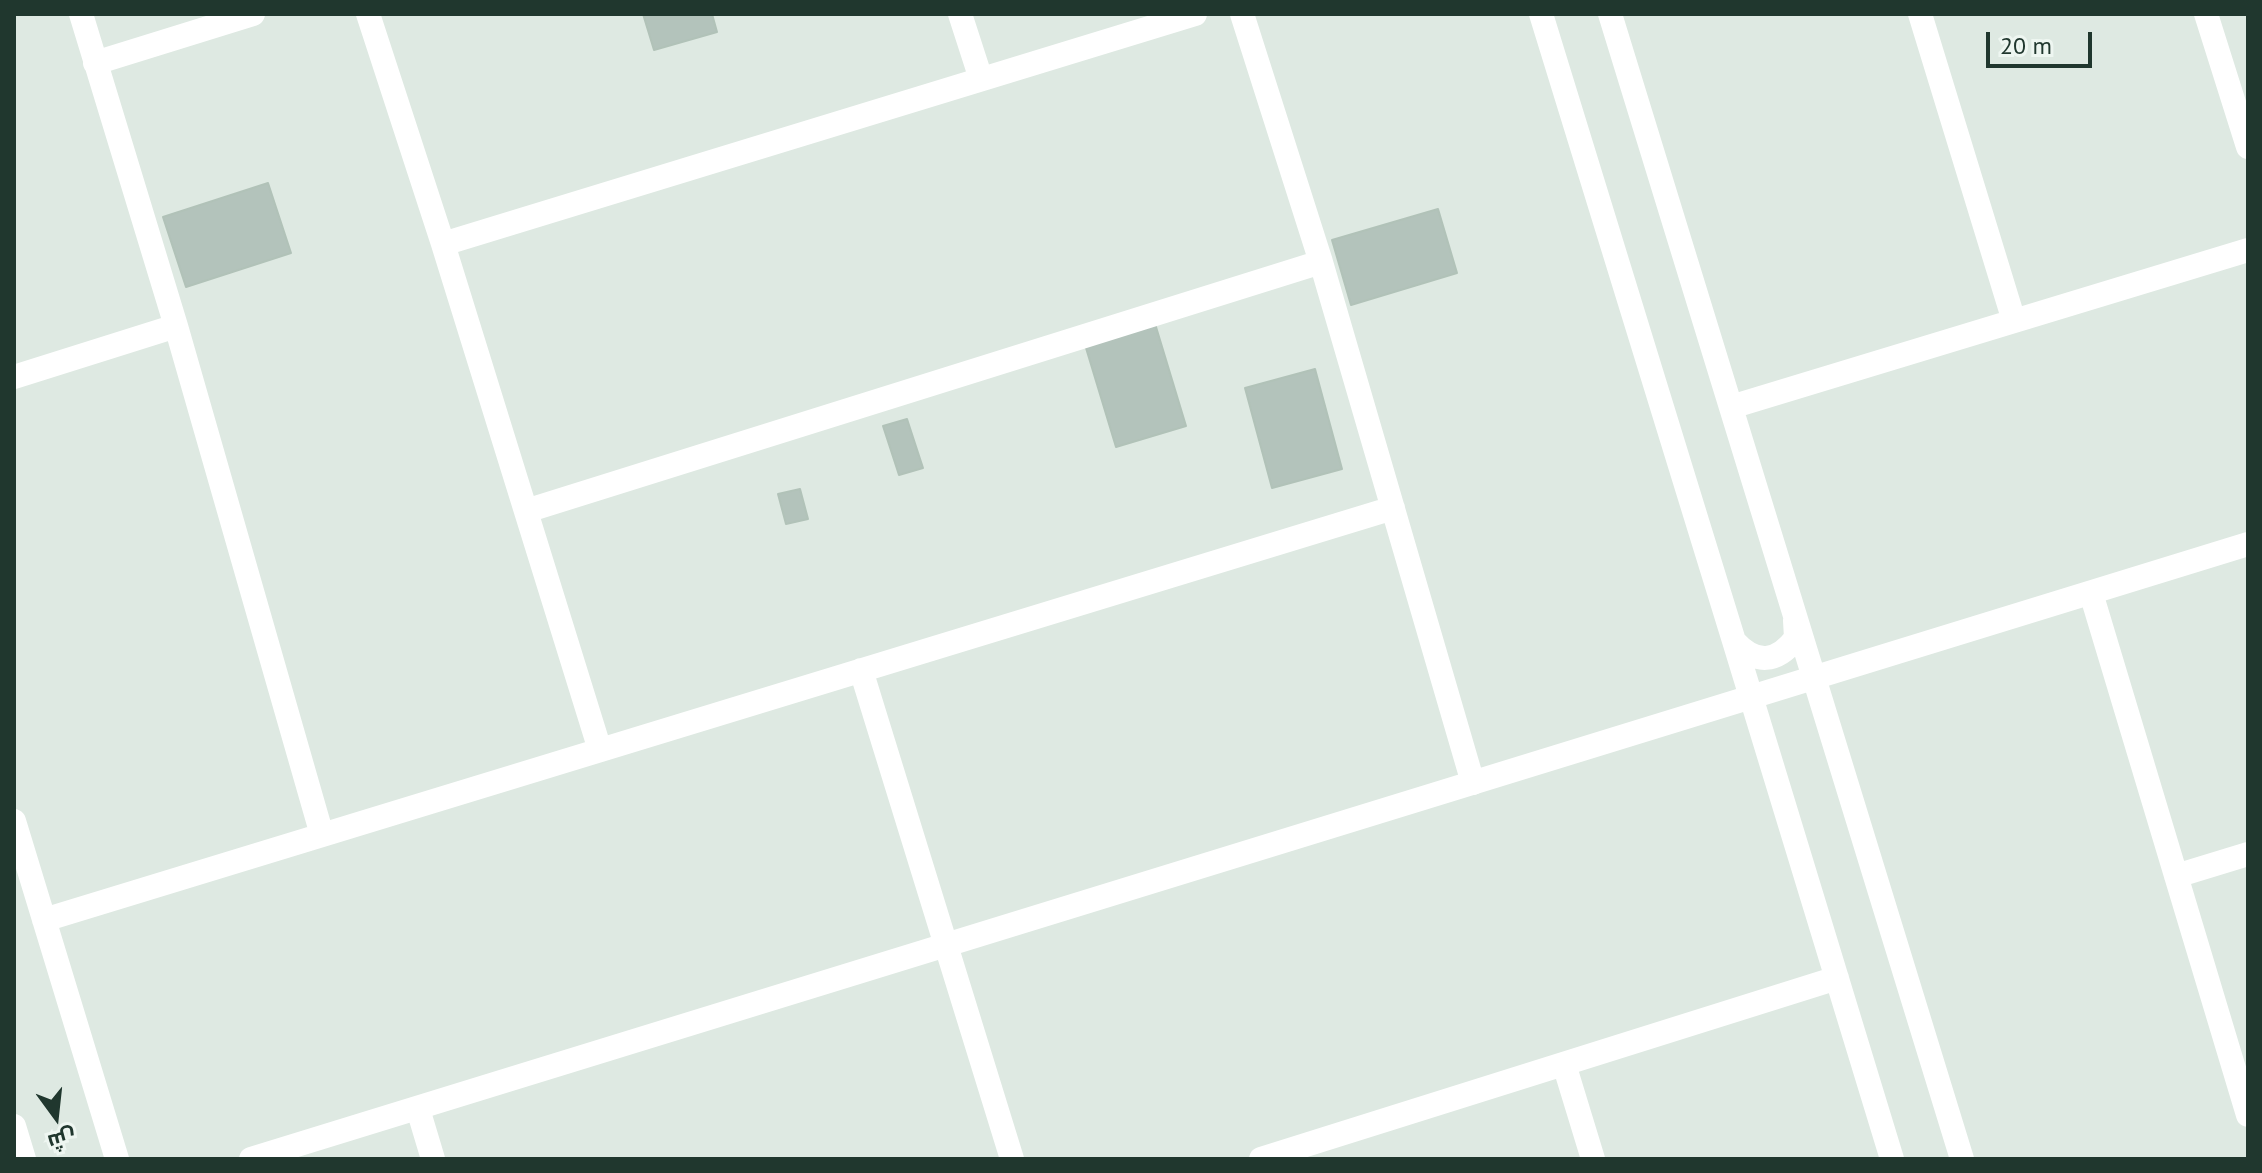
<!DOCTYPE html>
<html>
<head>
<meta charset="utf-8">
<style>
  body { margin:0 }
  #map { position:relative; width:2262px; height:1173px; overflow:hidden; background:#dee9e2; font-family:"PT Sans",Cairo,sans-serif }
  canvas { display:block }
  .frame { position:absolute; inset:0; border:16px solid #20372e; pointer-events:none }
  .north { position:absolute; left:16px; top:1077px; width:80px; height:80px; -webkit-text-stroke:6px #eef6f1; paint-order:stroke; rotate:165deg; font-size:22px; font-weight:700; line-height:32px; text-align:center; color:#20372e }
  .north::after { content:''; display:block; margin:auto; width:28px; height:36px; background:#20372e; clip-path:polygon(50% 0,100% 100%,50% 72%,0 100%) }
  .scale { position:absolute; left:1986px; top:32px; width:106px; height:36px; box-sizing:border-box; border:4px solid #20372e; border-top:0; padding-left:10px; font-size:24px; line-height:28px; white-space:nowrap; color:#20372e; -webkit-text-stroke:6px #eef6f1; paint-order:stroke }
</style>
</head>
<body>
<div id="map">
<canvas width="2262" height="1173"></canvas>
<div class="frame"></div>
<div class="north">ش</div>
<div class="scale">20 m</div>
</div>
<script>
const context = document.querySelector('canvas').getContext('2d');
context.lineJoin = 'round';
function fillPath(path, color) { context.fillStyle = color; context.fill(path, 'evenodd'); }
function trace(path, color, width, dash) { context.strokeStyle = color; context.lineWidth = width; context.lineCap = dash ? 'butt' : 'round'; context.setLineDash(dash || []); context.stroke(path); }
const building = new Path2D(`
  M643 14H712L717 32 654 50Z
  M268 183 291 253 186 287 163 217Z
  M1438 209 1457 273 1351 305 1332 240Z
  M1153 317 1186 426 1116 447 1083 338Z
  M1315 369 1342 469 1272 488 1245 388Z
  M907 419 923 468 899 475 883 426Z
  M800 489 808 519 786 524 778 494Z`);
fillPath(building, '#b3c3bb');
trace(building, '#b1c2b8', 2);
trace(new Path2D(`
  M81 14 176 326 322 835
  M368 14 443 244 600 750
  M960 14 981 79
  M1242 14 1321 262 1473 783
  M1541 14 1734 641C1756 665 1777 663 1796 638L1795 620
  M1610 14 1962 1159
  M1920 14 2014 321
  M2206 14 2248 147
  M95 63 253 14
  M443 244 1195 14
  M14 377 176 326
  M1731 407 2248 250
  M526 511 1321 262
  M2091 593 2248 1115
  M1734 641 1892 1159
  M861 670 1012 1159
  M14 821 117 1159
  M2176 876 2248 854
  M44 920 1393 508
  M1564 1064 1593 1159
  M418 1109 433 1159
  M14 1126 24 1159
  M1261 1159 1837 978`), '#fff', 24);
trace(new Path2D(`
  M251 1159 2248 544`), '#fff', 24);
</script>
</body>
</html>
